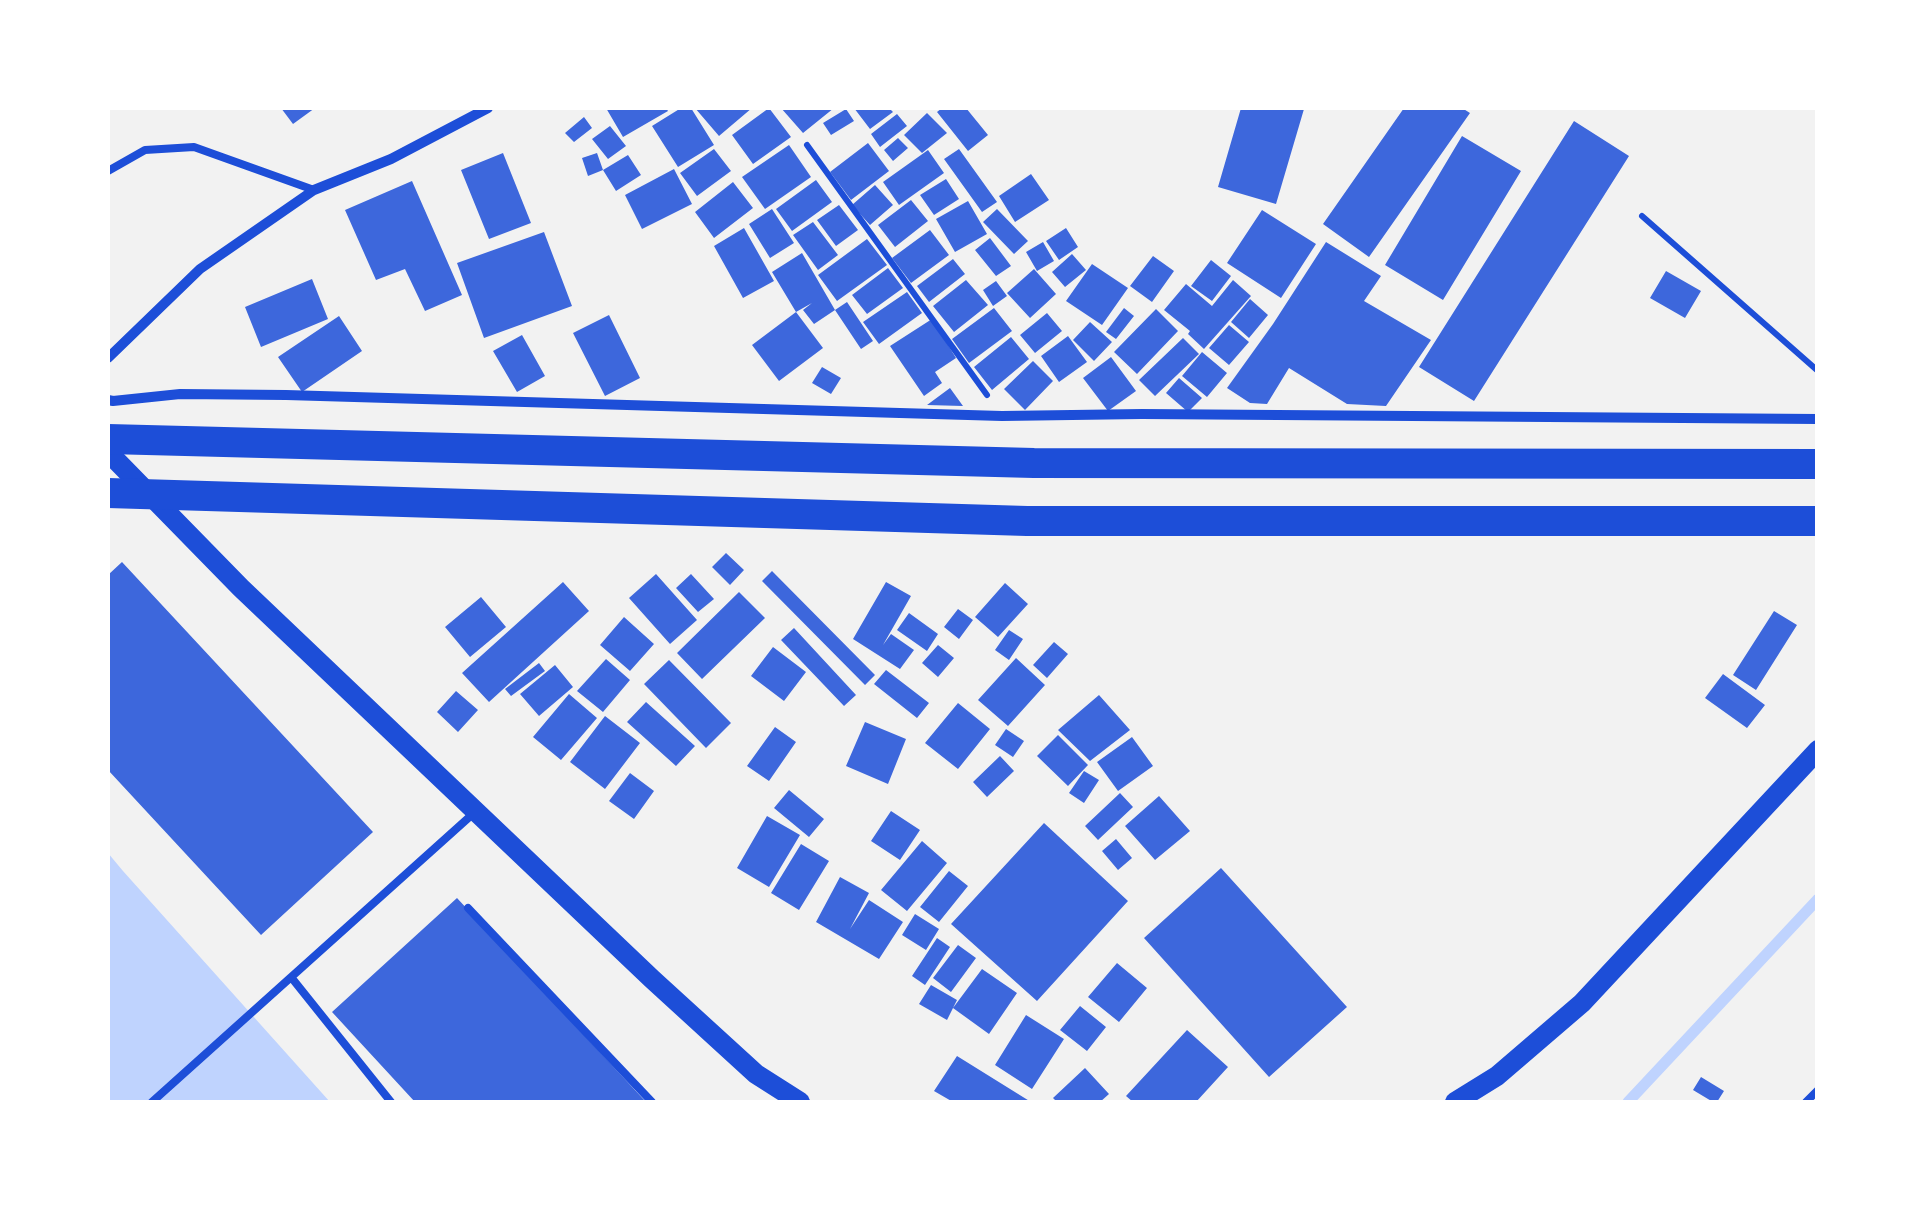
<!DOCTYPE html>
<html>
<head>
<meta charset="utf-8">
<style>
  body { margin:0 }
  #map { position:relative; width:1925px; height:1210px; overflow:hidden; background:#f2f2f2; font-family:"Libre Baskerville",serif }
  canvas { display:block }
  .frame { position:absolute; inset:0; border:110px solid #fff; pointer-events:none }
</style>
</head>
<body>
<div id="map">
<canvas width="1925" height="1210"></canvas>
<div class="frame"></div>
</div>
<script>
const context = document.querySelector('canvas').getContext('2d');
context.lineJoin = 'round';
function fillPath(path, color) { context.fillStyle = color; context.fill(path, 'evenodd'); }
function trace(path, color, width, dash) { context.strokeStyle = color; context.lineWidth = width; context.lineCap = dash ? 'butt' : 'round'; context.setLineDash(dash || []); context.stroke(path); }
fillPath(new Path2D(`
  M108 853 123 871 330 1102H108Z`), '#bfd3fe');
trace(new Path2D(`
  M1628 1102 1818 899`), '#bfd3fe', 11);
fillPath(new Path2D(`
  M281 108H315L293 124Z
  M606 108H666L668 111 623 137Z
  M681 108H691L714 145 678 167 652 126Z
  M695 108H752L719 136Z
  M769 108 791 137 753 164 732 135Z
  M781 108H834L803 133Z
  M854 108H889L893 112 870 129Z
  M942 108H966L988 135 968 151 937 112Z
  M1241 108 1304 109 1276 204 1218 187Z
  M1404 108H1462L1470 113 1369 257 1323 224Z
  M846 109 854 121 831 135 823 123Z
  M927 113 947 133 922 153 904 135Z
  M897 114 907 126 880 147 871 134Z
  M584 117 592 128 574 142 565 133Z
  M1574 121 1629 156 1474 401 1419 367Z
  M610 126 626 146 608 159 592 139Z
  M1462 136 1521 171 1443 300 1385 265Z
  M898 138 908 148 893 161 884 150Z
  M868 143 889 171 851 200 830 172Z
  M789 145 811 177 765 209 742 177Z
  M714 149 731 171 697 196 680 173Z
  M959 149 997 202 982 212 944 159Z
  M928 150 944 173 899 205 883 182Z
  M503 153 531 223 489 239 461 170Z
  M597 153 603 170 628 155 641 175 616 191 603 170 588 176 582 158Z
  M674 169 692 204 642 229 625 195Z
  M1031 174 1049 200 1015 222 999 196Z
  M946 179 959 199 934 215 920 195Z
  M816 180 832 202 792 231 776 209Z
  M412 181 462 295 425 311 405 269 376 280 345 210Z
  M733 182 753 208 714 238 695 212Z
  M875 185 893 205 870 225 852 205Z
  M911 200 928 221 895 247 878 225Z
  M968 201 987 234 955 252 936 219Z
  M839 205 858 230 836 246 817 220Z
  M772 209 794 243 770 258 749 224Z
  M997 209 1028 241 1014 254 983 222Z
  M1262 210 1316 244 1281 298 1227 263Z
  M813 222 838 255 818 270 793 235Z
  M744 228 774 281 743 298 714 246Z
  M1066 228 1078 247 1059 260 1046 241Z
  M930 230 949 255 911 283 892 258Z
  M544 232 572 306 484 338 457 263Z
  M990 238 1011 266 996 276 975 250Z
  M867 239 887 265 837 301 818 275Z
  M1043 242 1054 261 1037 271 1026 252Z
  M1326 242 1381 276 1364 301 1431 340 1386 406 1347 404 1289 368 1267 404 1250 403 1227 388 1273 324Z
  M802 253 835 310 847 302 873 341 861 349 835 310 814 324 803 310 812 303 796 312 823 348 779 381 752 345 796 312 772 272Z
  M1072 254 1086 270 1065 287 1052 272Z
  M1153 256 1174 271 1152 302 1130 286Z
  M953 259 965 274 929 302 917 286Z
  M1211 260 1231 276 1212 301 1191 286Z
  M1092 264 1128 288 1102 325 1066 301Z
  M888 268 903 288 867 314 852 295Z
  M1034 269 1056 294 1030 318 1007 293Z
  M1666 271 1701 291 1685 318 1650 298Z
  M312 279 328 319 261 347 245 307Z
  M966 280 988 305 954 332 933 306Z
  M1233 280 1251 296 1204 349 1188 334 1190 331 1164 310 1186 284 1212 306Z
  M996 281 1007 296 993 306 983 290Z
  M907 292 922 313 879 344 863 322Z
  M1250 299 1268 315 1249 338 1231 322Z
  M994 308 1012 331 969 363 952 339Z
  M1124 308 1134 316 1116 339 1106 332Z
  M1156 309 1178 331 1137 374 1114 352Z
  M1047 313 1062 331 1035 353 1020 335Z
  M609 315 640 378 605 396 573 333Z
  M339 316 362 351 302 392 278 357Z
  M932 319 956 358 935 372 942 383 924 396 890 346Z
  M1090 322 1112 342 1094 361 1073 340Z
  M1229 325 1249 342 1229 365 1209 348Z
  M522 335 545 376 517 392 493 351Z
  M1068 336 1087 362 1059 382 1041 356Z
  M1011 337 1029 359 992 390 974 367Z
  M1183 338 1199 354 1155 396 1139 380Z
  M1202 352 1227 373 1207 397 1182 376Z
  M1111 357 1136 391 1108 411 1083 378Z
  M1033 361 1053 381 1025 410 1004 389Z
  M822 367 841 378 831 394 812 383Z
  M1179 378 1202 398 1188 412 1166 393Z
  M950 388 963 406 927 405Z
  M726 553 744 570 730 585 712 567Z
  M122 562 373 832 261 935 108 770V575Z
  M772 571 875 675 865 685 762 581Z
  M656 574 697 620 670 644 629 598Z
  M691 574 714 599 698 612 676 588Z
  M563 582 589 611 489 702 462 673Z
  M886 582 911 596 883 645 891 634 914 650 900 669 853 639Z
  M1005 583 1028 604 998 637 975 617Z
  M739 592 765 618 702 679 677 653Z
  M481 597 506 627 470 657 445 627Z
  M958 609 973 620 959 639 944 627Z
  M1774 611 1797 625 1756 690 1733 675Z
  M909 613 938 634 927 651 897 630Z
  M624 617 654 644 630 671 600 645Z
  M794 628 856 695 844 706 781 640Z
  M1009 630 1023 639 1009 660 995 650Z
  M1054 642 1068 654 1047 678 1033 665Z
  M938 645 954 658 938 677 922 663Z
  M773 647 806 672 784 701 751 676Z
  M1016 658 1045 685 1008 726 978 700Z
  M606 659 630 680 603 712 577 691Z
  M669 660 731 723 706 748 644 684Z
  M539 663 545 671 511 696 505 689Z
  M555 665 573 687 539 716 520 694Z
  M886 670 929 703 917 718 874 684Z
  M1723 674 1765 705 1747 728 1705 698Z
  M456 691 478 710 458 732 437 712Z
  M569 694 597 718 561 760 533 737Z
  M1099 695 1130 730 1090 761 1058 730Z
  M646 702 695 746 676 766 627 722Z
  M958 703 990 729 958 769 925 743Z
  M605 716 640 743 605 789 570 762Z
  M865 722 906 739 888 784 846 766Z
  M775 727 796 742 769 781 747 766Z
  M1006 729 1024 741 1013 757 995 745Z
  M1058 735 1088 765 1068 786 1037 756Z
  M1132 737 1153 766 1118 791 1097 762Z
  M1000 756 1014 771 987 797 973 782Z
  M1084 771 1099 780 1084 803 1069 793Z
  M630 773 654 791 634 819 609 801Z
  M789 790 824 819 809 837 774 808Z
  M1120 793 1133 807 1098 840 1085 826Z
  M1159 796 1190 831 1155 860 1125 826Z
  M891 811 920 830 900 860 871 841Z
  M767 816 800 835 769 887 737 868Z
  M1044 823 1128 901 1037 1001 951 924Z
  M1116 839 1132 858 1118 870 1102 851Z
  M922 841 947 863 907 911 881 890Z
  M801 844 829 861 799 910 771 893Z
  M1221 868 1347 1007 1269 1077 1144 938Z
  M949 871 968 886 939 922 920 907Z
  M840 877 869 893 850 929 869 900 903 922 879 959 816 922Z
  M457 898 646 1102H415L332 1012Z
  M915 914 939 929 926 950 902 935Z
  M937 938 950 947 925 985 912 976Z
  M958 945 976 958 951 992 933 978Z
  M1117 963 1147 988 1119 1022 1088 997Z
  M982 969 1017 993 989 1034 953 1008Z
  M931 985 957 1000 947 1020 919 1004Z
  M1080 1006 1106 1027 1087 1051 1060 1030Z
  M1026 1015 1064 1039 1032 1089 995 1065Z
  M1187 1030 1228 1067 1196 1102H1133L1126 1096Z
  M957 1056 1031 1102H953L934 1091Z
  M1085 1068 1109 1094 1100 1102H1057L1053 1098Z
  M1701 1077 1724 1091 1717 1102H1713L1693 1090Z`), '#3d67dc');
trace(new Path2D(`
  M807 145 987 395
  M1642 216 1818 371`), '#1d4ed8', 6);
trace(new Path2D(`
  M108 171 145 150 194 147 314 190
  M468 908 652 1102
  M291 977 391 1102
  M152 1102 475 812
  M1806 1102 1818 1090`), '#1d4ed8', 8);
trace(new Path2D(`
  M108 358 200 269 314 190 391 159 488 108
  M108 400 113 401 180 394 286 395 1002 416 1142 414 1818 419`), '#1d4ed8', 10);
trace(new Path2D(`
  M108 452 241 588 652 979 756 1074 800 1102
  M1455 1102 1497 1076 1582 1003 1818 750`), '#1d4ed8', 20);
trace(new Path2D(`
  M108 439 1034 463 1818 464
  M108 493 1027 521H1818`), '#1d4ed8', 30);
</script>
</body>
</html>
